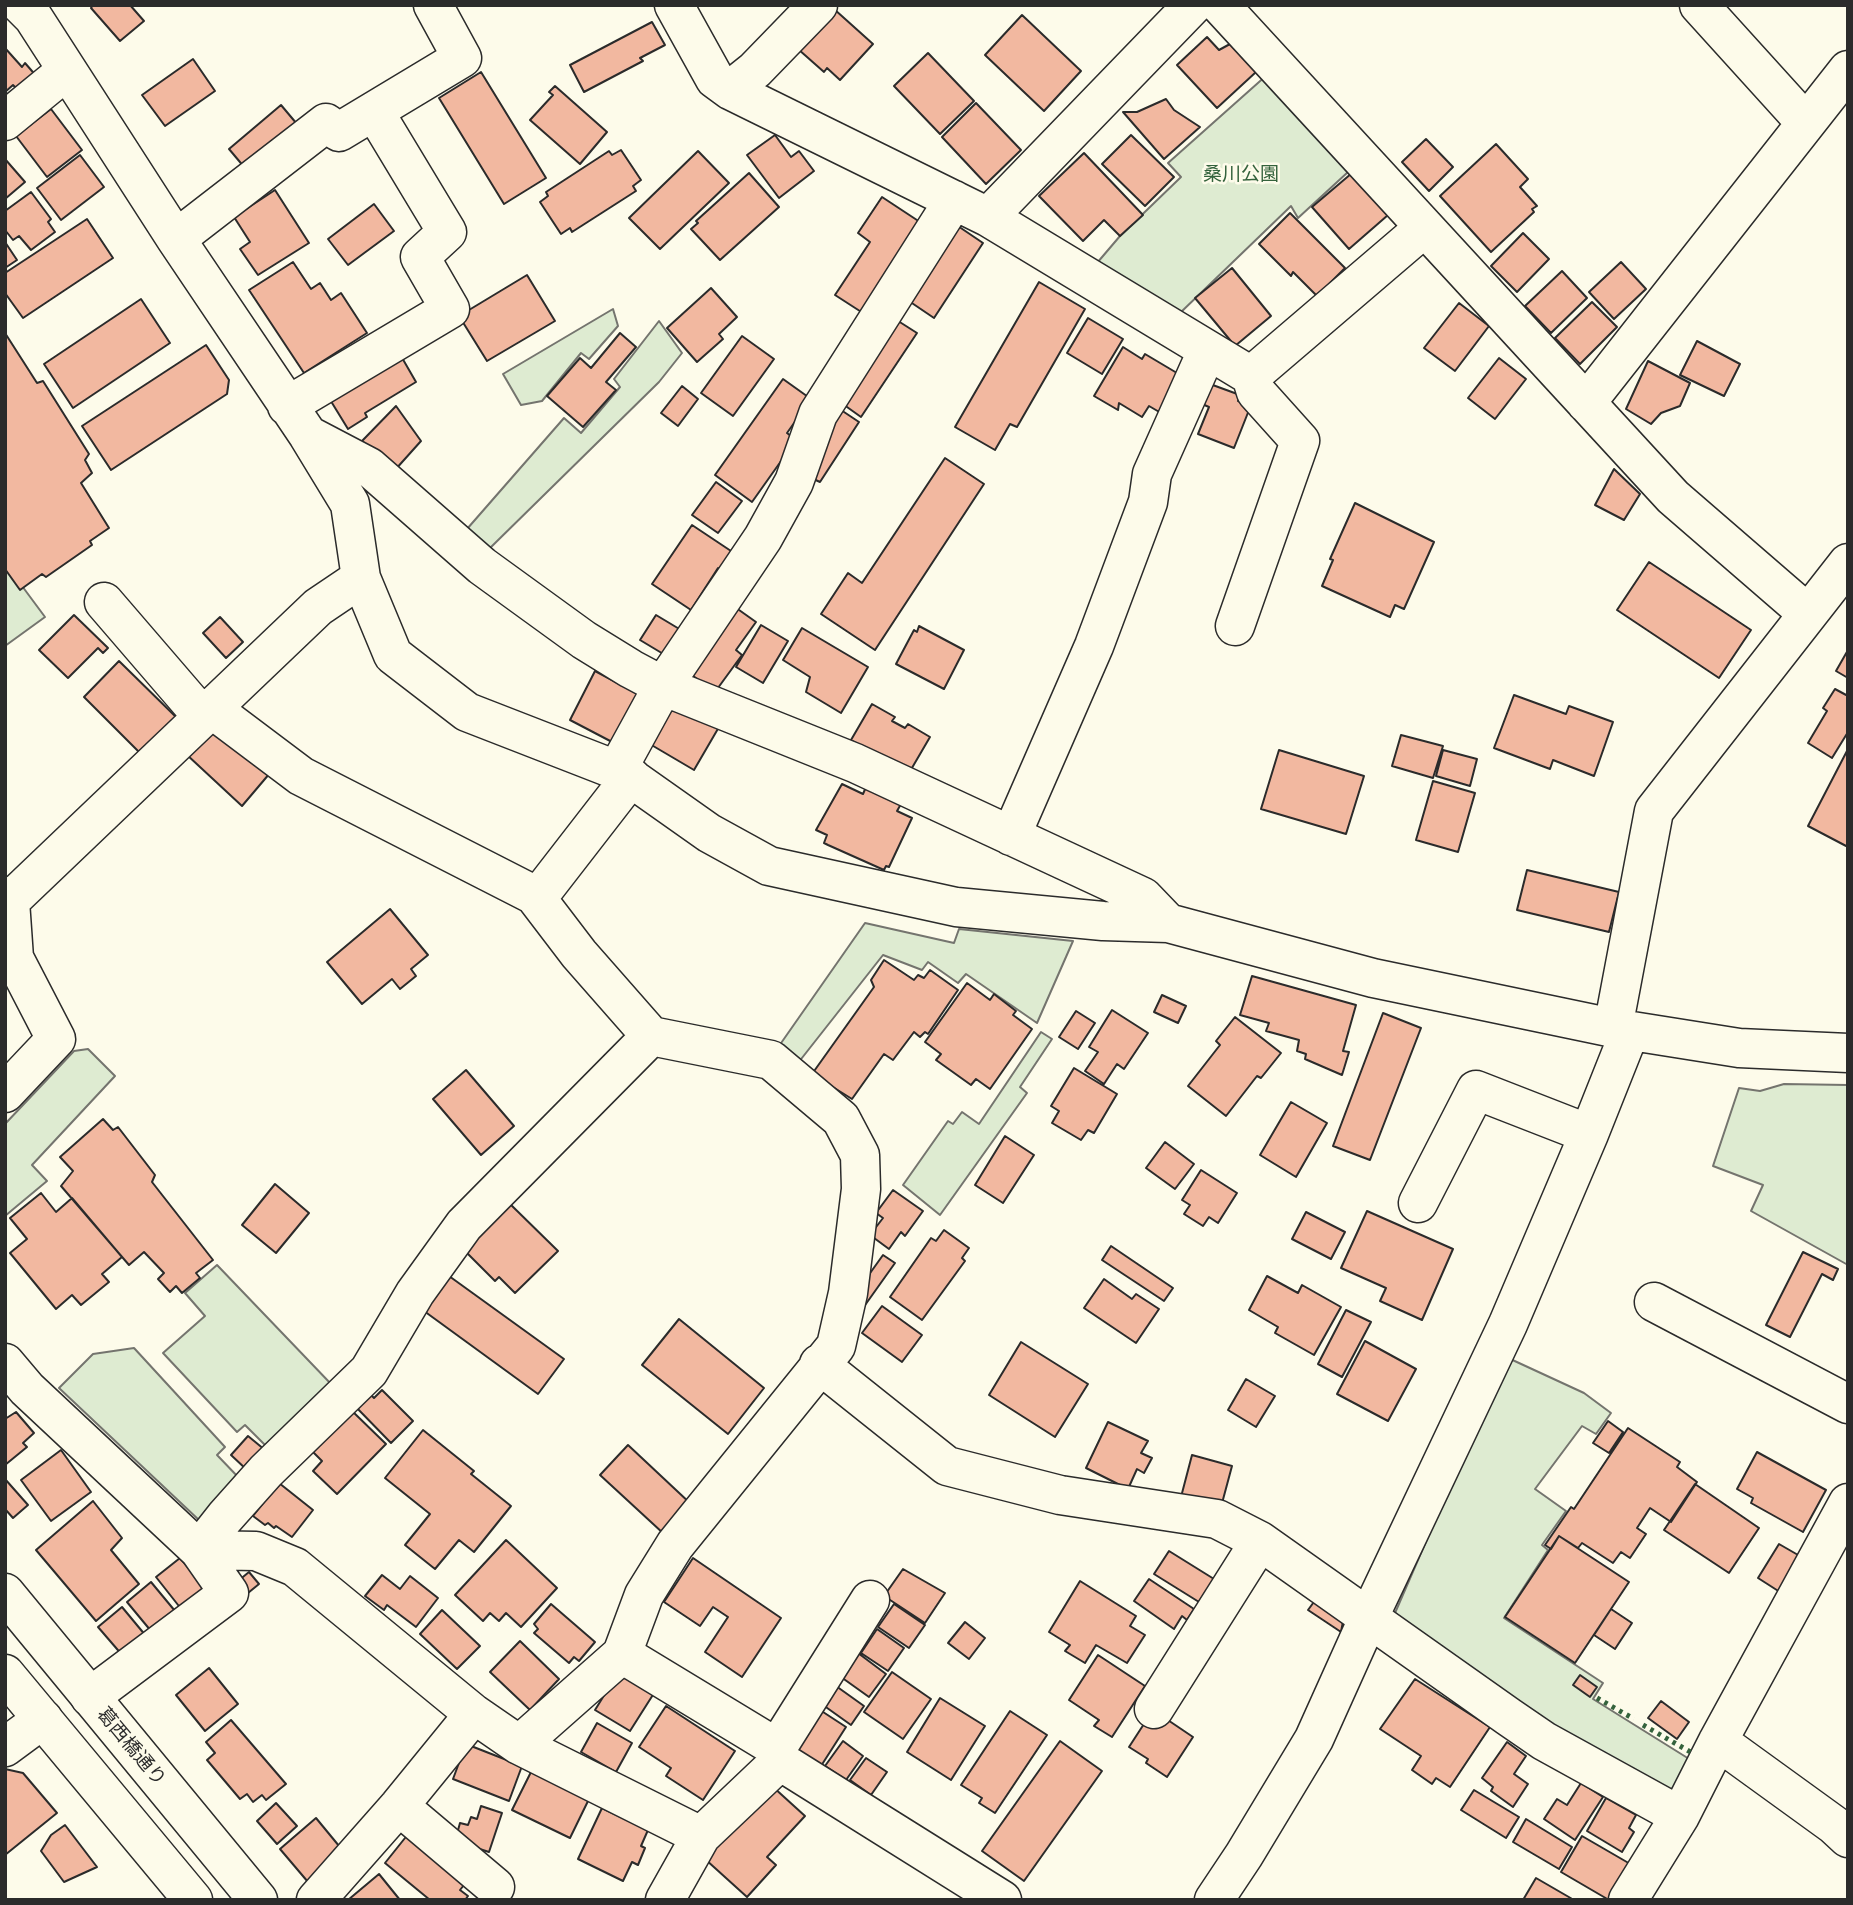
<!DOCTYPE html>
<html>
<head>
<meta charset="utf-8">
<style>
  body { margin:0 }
  #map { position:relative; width:1853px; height:1905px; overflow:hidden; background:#fdfbea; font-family:Manrope,sans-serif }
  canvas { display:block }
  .frame { position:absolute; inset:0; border:7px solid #2b2b2b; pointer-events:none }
</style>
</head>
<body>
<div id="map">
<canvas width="1853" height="1905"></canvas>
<div class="frame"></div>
</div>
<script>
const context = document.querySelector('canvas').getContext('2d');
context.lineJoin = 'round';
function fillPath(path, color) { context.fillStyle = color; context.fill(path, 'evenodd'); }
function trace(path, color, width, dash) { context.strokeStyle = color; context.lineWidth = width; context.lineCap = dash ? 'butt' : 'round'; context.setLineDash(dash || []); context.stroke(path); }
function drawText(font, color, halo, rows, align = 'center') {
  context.font = font + ' Manrope,"Noto Sans JP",sans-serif'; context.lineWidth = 5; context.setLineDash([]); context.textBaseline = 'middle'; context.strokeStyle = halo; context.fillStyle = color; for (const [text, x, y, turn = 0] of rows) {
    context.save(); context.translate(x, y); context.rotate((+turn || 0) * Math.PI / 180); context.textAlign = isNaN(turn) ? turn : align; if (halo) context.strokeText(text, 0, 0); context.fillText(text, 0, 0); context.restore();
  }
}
const green = new Path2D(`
  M1277 66 1348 172 1298 218 1291 206 1179 314 1097 263 1120 236 1181 177 1168 163Z
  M613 309 618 326 589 359 581 353 542 401 521 405 503 374Z
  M659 321 682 353 659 382 487 551 467 529 564 418 581 433 620 387 614 379Z
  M5 563 45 617 5 646Z
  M865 923 954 943 959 929 1073 941 1037 1023 966 974 958 983 928 962 922 970 883 955 798 1063 779 1046Z
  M1041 1032 1052 1039 1020 1087 1027 1093 940 1215 903 1185 948 1121 953 1124 962 1112 979 1124Z
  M88 1049 115 1076 32 1165 47 1181 5 1216V1124L74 1051Z
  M1784 1084 1848 1085V1265L1751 1211 1763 1185 1713 1166 1739 1088 1760 1091Z
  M217 1265 332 1385 269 1449 245 1425 237 1432 163 1353 205 1316 185 1293Z
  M134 1348 225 1447 217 1455 240 1479 200 1521 59 1388 93 1354Z
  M1506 1357 1584 1393 1611 1413 1596 1434 1582 1426 1535 1489 1566 1511 1542 1545 1548 1550 1504 1618 1603 1683 1593 1699 1694 1762 1674 1798 1520 1718 1395 1613Z`);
fillPath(green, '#deebd1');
trace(green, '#74746e', 2);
const building = new Path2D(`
  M93 5H130L144 21 120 41 91 8Z
  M834 9 873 44 840 80 827 68 824 72 798 49Z
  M1022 15 1081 71 1044 111 985 55Z
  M652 22 665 45 640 58 643 61 584 92 570 65Z
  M1207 37 1219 50 1230 44 1256 72 1217 108 1177 65Z
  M5 48 22 67 25 63 38 78 21 93 13 85 5 92Z
  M928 53 974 101 940 134 894 86Z
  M193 59 215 91 165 126 142 95Z
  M481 72 546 178 504 204 439 98Z
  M555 86 607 132 580 164 530 120 553 95 549 92Z
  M1166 99 1174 110 1200 127 1164 159 1123 112H1137Z
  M976 103 1021 150 986 184 942 137Z
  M281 105 302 130 250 174 229 149Z
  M51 109 82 150 47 177 16 136Z
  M775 135 791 157 799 151 814 171 779 198 747 155Z
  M1131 135 1174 177 1145 206 1102 164Z
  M1426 139 1453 167 1429 191 1402 162Z
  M1496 144 1528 179 1520 187 1537 206 1532 209 1534 212 1491 252 1440 196Z
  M621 150 641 180 633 186 636 191 572 232 570 228 561 234 540 202 548 196 546 192 609 151 612 155Z
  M698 151 729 183 660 249 629 218Z
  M1084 153 1143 215 1120 236 1104 220 1083 241 1039 196Z
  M80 155 104 187 61 220 37 188Z
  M5 159 25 182 5 199Z
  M749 173 779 207 720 260 691 229 698 223 696 221Z
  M1352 173 1388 215 1349 249 1312 207Z
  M275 190 309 243 258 275 240 249 250 242 234 217Z
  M31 192 51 219 48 222 55 232 31 250 19 236 13 240 5 230V211Z
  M882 197 926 226 866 315 835 295 870 242 858 233Z
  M374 204 394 231 348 265 328 239Z
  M1290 213 1345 268 1317 296 1293 272 1291 276 1259 244Z
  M87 219 113 258 23 318 5 293V273Z
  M952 222 983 243 934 318 903 297Z
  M1523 233 1549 259 1517 292 1491 266Z
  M5 242 17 260 5 268Z
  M293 262 311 289 320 283 331 300 341 293 367 333 304 373 249 290Z
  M1621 262 1646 289 1614 319 1589 292Z
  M1232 268 1271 316 1235 346 1195 298Z
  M1562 271 1587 298 1551 333 1525 306Z
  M527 275 555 321 487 361 459 316Z
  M1039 282 1085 309 1017 427 1010 424 995 450 955 427Z
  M711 288 737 317 719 334 723 339 697 362 667 328Z
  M141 299 170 343 73 408 44 364Z
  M1592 302 1617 327 1580 364 1555 338Z
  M1459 303 1489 326 1455 371 1424 348Z
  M1088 318 1123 339 1102 374 1067 353Z
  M895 319 917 333 861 417 840 402Z
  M5 333 37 383 43 381 89 454 85 460 92 473 81 483 109 528 90 541 92 545 46 577 42 574 20 590 5 569Z
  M620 333 636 347 606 382 616 390 583 427 547 396 580 358 591 368Z
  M742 336 774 359 733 416 701 393Z
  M1697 341 1740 364 1724 396 1680 375Z
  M206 345 229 380 227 394 111 470 82 426Z
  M1123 347 1142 359 1145 354 1182 376 1161 413 1149 406 1142 417 1119 403 1118 410 1094 396Z
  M401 356 416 382 365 413 367 417 348 429 329 398Z
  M1499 358 1526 379 1495 419 1468 398Z
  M1648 361 1690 383 1680 406 1661 413 1651 424 1626 409Z
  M783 379 811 399 787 433 796 440 752 502 715 475Z
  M1210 384 1240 395 1238 401 1251 405 1234 448 1198 434 1209 407 1202 404Z
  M682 386 698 399 678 426 661 413Z
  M396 406 421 441 395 470 362 441Z
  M838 408 859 422 820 482 809 477Z
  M945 458 984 484 875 650 821 614 848 573 862 583Z
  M1614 469 1640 494 1624 520 1595 505Z
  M716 482 742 501 718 533 692 515Z
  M1355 503 1434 542 1404 609 1395 605 1390 617 1322 586 1333 560 1330 559Z
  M692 525 737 555 725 573 718 568 691 610 652 584Z
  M1649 562 1751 630 1719 678 1617 610Z
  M732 605 756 622 736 650 742 655 715 692 685 670Z
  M74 615 108 648 103 653 98 648 68 678 39 650Z
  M656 615 681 630 665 655 640 640Z
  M220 617 243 642 226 658 203 633Z
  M761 625 788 641 763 683 736 667Z
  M919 626 964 650 944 689 896 664 914 630 917 632Z
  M802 628 868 667 841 713 806 692 810 677 783 660Z
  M1848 650V678L1836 671Z
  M119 661 176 717 140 753 84 697Z
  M595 671 644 697 614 743 570 720Z
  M1835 689 1848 696V732L1832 758 1808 743 1827 711 1823 708Z
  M1514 695 1566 714 1569 706 1613 722 1594 776 1553 760 1550 769 1494 748Z
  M668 697 719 727 694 770 643 740Z
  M872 704 895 717 892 721 905 728 908 724 930 737 909 773 851 740Z
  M211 729 270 773 242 806 186 754Z
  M1401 735 1443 746 1433 778 1392 766Z
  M1848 749V847L1808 826Z
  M1279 750 1364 776 1346 834 1261 809Z
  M1443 750 1477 759 1470 786 1436 776Z
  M1433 781 1475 793 1458 852 1416 840Z
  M842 784 863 794 866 787 901 804 897 811 912 818 889 867 886 866 884 870 828 845 824 843 827 835 816 830Z
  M1527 870 1619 892 1609 932 1517 910Z
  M390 909 428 955 411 969 416 976 400 989 392 979 362 1004 327 962Z
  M884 960 914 980 918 975 924 978 930 970 958 990 928 1034 925 1032 920 1037 914 1032 893 1060 884 1054 852 1099 812 1074 874 987 871 980Z
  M1252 976 1356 1005 1343 1051 1349 1052 1342 1075 1305 1059 1306 1054 1297 1051 1299 1040 1266 1031 1269 1023 1240 1015Z
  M967 983 990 1000 994 994 1016 1011 1013 1015 1032 1029 990 1089 976 1079 971 1085 936 1060 941 1054 925 1042Z
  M1162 995 1186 1006 1178 1023 1154 1012Z
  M1112 1010 1148 1033 1124 1069 1117 1064 1104 1084 1085 1071 1098 1052 1089 1047Z
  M1076 1011 1095 1023 1078 1049 1059 1037Z
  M1383 1013 1421 1028 1370 1160 1333 1146Z
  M1235 1017 1281 1053 1261 1078 1257 1076 1226 1116 1188 1086 1220 1045 1216 1041Z
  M1074 1068 1117 1094 1094 1133 1088 1130 1081 1140 1052 1123 1059 1111 1051 1106Z
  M466 1070 514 1126 481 1155 433 1099Z
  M1291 1102 1327 1123 1296 1177 1260 1155Z
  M103 1119 113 1130 118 1127 155 1175 152 1182 213 1260 196 1273 200 1278 182 1293 176 1286 170 1292 158 1279 164 1273 144 1252 129 1265 61 1186 73 1171 60 1157Z
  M1005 1136 1034 1155 1003 1203 975 1185Z
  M1165 1142 1194 1164 1175 1189 1146 1168Z
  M1201 1170 1237 1193 1218 1223 1209 1217 1203 1226 1184 1214 1190 1205 1182 1200Z
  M275 1184 309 1213 276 1253 242 1225Z
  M893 1190 923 1211 905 1236 901 1232 889 1249 870 1235 883 1218 876 1213Z
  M41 1193 56 1212 72 1198 122 1257 102 1274 109 1282 81 1305 72 1295 56 1309 10 1253 27 1239 10 1218Z
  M507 1201 558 1251 515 1293 499 1277 495 1281 461 1247Z
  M1367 1211 1453 1249 1422 1320 1380 1301 1386 1288 1341 1268Z
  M1306 1212 1345 1232 1331 1259 1292 1239Z
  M944 1230 969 1248 962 1258 965 1261 922 1320 890 1297 931 1238 936 1241Z
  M1111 1246 1173 1288 1164 1301 1102 1260Z
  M1803 1252 1838 1269 1833 1280 1822 1274 1790 1337 1766 1325Z
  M883 1255 895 1263 863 1308V1283Z
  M449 1276 564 1359 538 1394 424 1311Z
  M1267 1276 1298 1293 1302 1285 1341 1307 1314 1355 1275 1333 1278 1327 1249 1310Z
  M1104 1279 1132 1299 1136 1294 1159 1309 1136 1343 1084 1308Z
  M882 1306 922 1335 902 1362 862 1333Z
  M1346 1310 1371 1322 1342 1377 1318 1364Z
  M679 1319 764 1388 728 1434 642 1365Z
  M1365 1341 1416 1369 1388 1421 1337 1394Z
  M1021 1342 1088 1384 1055 1437 989 1395Z
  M1246 1379 1275 1396 1256 1427 1228 1410Z
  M382 1390 413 1421 391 1443 353 1404 367 1391 374 1398Z
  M349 1408 386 1444 337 1494 313 1471 322 1461 309 1448Z
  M16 1412 34 1433 23 1443 27 1447 5 1465V1419Z
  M1608 1421 1623 1432 1609 1453 1593 1443Z
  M1108 1422 1148 1441 1141 1453 1152 1458 1144 1473 1137 1469 1128 1489 1086 1468Z
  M1628 1428 1680 1462 1677 1467 1697 1482 1671 1522 1650 1508 1637 1528 1646 1534 1630 1558 1621 1552 1613 1563 1582 1543 1578 1548 1559 1536 1551 1549 1545 1545 1571 1507 1574 1509Z
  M423 1430 474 1471 471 1474 511 1506 474 1552 459 1540 435 1569 405 1545 430 1514 385 1478Z
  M248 1436 265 1450 247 1470 231 1455Z
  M628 1445 692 1505 664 1534 600 1475Z
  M61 1450 91 1492 51 1521 21 1480Z
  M1757 1452 1826 1490 1803 1532 1751 1503 1753 1498 1737 1489Z
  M1192 1455 1232 1466 1221 1507 1181 1497Z
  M5 1479 28 1505 13 1518 5 1509Z
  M279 1483 313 1510 292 1537 276 1526 274 1528 268 1523 265 1525 253 1516Z
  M1695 1484 1759 1528 1729 1573 1664 1530Z
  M93 1501 122 1538 111 1550 139 1584 96 1621 36 1550Z
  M1559 1536 1629 1582 1575 1663 1505 1617Z
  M506 1540 557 1588 521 1627 506 1613 499 1621 490 1613 483 1621 455 1595Z
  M1779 1544 1805 1559 1783 1594 1758 1578Z
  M1169 1551 1214 1579 1199 1602 1154 1574Z
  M180 1558 207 1590 182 1610 156 1577Z
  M693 1558 781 1618 742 1677 705 1652 728 1617 713 1607 700 1626 664 1602Z
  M903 1569 945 1593 925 1623 884 1596Z
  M249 1572 259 1584 248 1593 238 1581Z
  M382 1575 400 1589 410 1576 438 1598 416 1627 387 1605 384 1610 365 1596Z
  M1149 1579 1194 1609 1187 1620 1182 1616 1174 1629 1134 1601Z
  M1080 1581 1136 1616 1130 1626 1145 1635 1127 1663 1096 1645 1085 1663 1065 1651 1070 1645 1049 1632Z
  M151 1582 175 1611 151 1631 127 1602Z
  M1319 1595 1344 1616 1341 1632 1308 1610Z
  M551 1604 595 1642 579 1661 574 1657 569 1663 534 1633 538 1629 534 1624Z
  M894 1604 925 1625 909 1648 878 1627Z
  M122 1607 146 1636 123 1656 98 1627Z
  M1611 1609 1632 1623 1615 1649 1594 1635Z
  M442 1610 480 1646 457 1669 420 1634Z
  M965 1622 985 1638 969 1659 948 1643Z
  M877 1629 904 1648 888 1671 861 1653Z
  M520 1641 559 1679 530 1710 490 1672Z
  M858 1653 886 1674 869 1697 841 1677Z
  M1098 1655 1145 1686 1112 1737 1094 1726 1099 1720 1069 1700Z
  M209 1668 238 1704 205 1731 176 1695Z
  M621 1668 656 1690 630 1731 595 1710Z
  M892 1672 931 1699 903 1739 864 1712Z
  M1580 1675 1597 1687 1590 1697 1573 1685Z
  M1415 1679 1490 1727 1450 1787 1436 1778 1432 1784 1412 1770 1421 1756 1380 1729Z
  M836 1686 864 1706 851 1725 823 1705Z
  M940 1698 985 1726 951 1780 907 1752Z
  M1661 1701 1689 1722 1677 1739 1648 1718Z
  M666 1706 735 1751 703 1800 666 1776 671 1768 639 1747Z
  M820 1710 846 1727 821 1766 795 1749Z
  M1153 1710 1193 1737 1167 1777 1146 1763 1148 1759 1129 1747Z
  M1010 1711 1047 1735 995 1813 979 1803 982 1798 961 1785Z
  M231 1720 286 1784 266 1800 262 1795 253 1802 247 1794 240 1799 207 1760 215 1753 206 1742Z
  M597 1723 632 1743 616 1772 581 1752Z
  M843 1741 863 1756 846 1780 825 1766Z
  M1060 1741 1102 1771 1024 1881 982 1851Z
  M1507 1742 1526 1756 1514 1774 1528 1784 1513 1807 1491 1791 1493 1787 1482 1778Z
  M466 1744 522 1766 509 1801 453 1779Z
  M866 1758 887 1772 871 1795 850 1780Z
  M5 1769 23 1773 57 1813 5 1855Z
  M531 1772 589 1799 570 1838 512 1810Z
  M1581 1783 1603 1797 1575 1840 1544 1819 1557 1799 1567 1805Z
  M772 1786 805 1816 767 1857 776 1865 747 1897 705 1859Z
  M1474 1790 1519 1817 1506 1838 1461 1810Z
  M1606 1798 1636 1815 1629 1828 1634 1832 1622 1852 1587 1831Z
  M276 1803 297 1826 277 1844 257 1821Z
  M481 1806 502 1813 489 1852 455 1841 460 1823 468 1825 471 1817 477 1819Z
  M602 1808 648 1830 641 1846 645 1848 638 1865 632 1862 623 1881 578 1859Z
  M316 1818 344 1852 308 1882 280 1849Z
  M1526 1819 1572 1847 1559 1869 1513 1842Z
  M65 1825 97 1867 64 1882 41 1851 51 1835Z
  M409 1833 468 1880 460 1890 468 1896 465 1900H430L385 1863Z
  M1582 1836 1632 1865 1609 1900 1561 1872Z
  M379 1874 400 1900H348Z
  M1536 1878 1574 1900H1523Z`);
fillPath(building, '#f2b8a0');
trace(building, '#2b2b2b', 2);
const minor = new Path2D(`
  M21 5 33 17 176 239 308 435 350 504 361 578 393 655 467 712 624 773 709 833 769 866 956 907 1103 921 1168 923 1373 978 1613 1028 1739 1048 1848 1053
  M674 5 715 79 730 90 988 217 1251 376 1424 228
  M1220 5 1673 497 1807 613
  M1699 5 1805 122
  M730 90 755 70 818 5
  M5 121 66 71
  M988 217 1193 5
  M176 239 326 123 339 132 462 58 433 5
  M1586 403 1848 70
  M287 406 450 309 420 257 447 232 374 111
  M308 435 369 467 482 566 584 640 631 669 663 686 855 763 1143 897 1168 923
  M104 602 203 717
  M1235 626 1300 441 1256 392 1251 376
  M212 709 301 776 534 895 579 954 651 1036
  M617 770 663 686 763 538 794 482 818 414 954 200
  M1011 836 1094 646 1148 502 1152 474 1207 351
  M534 895 545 888 631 777
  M5 896 10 901 14 958 56 1039 5 1093
  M10 901 318 607 361 578
  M1613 1028 1654 811 1848 563
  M1418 1203 1476 1090 1589 1134
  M1654 1302 1848 1404
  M5 1363 27 1389 199 1550 256 1551 295 1567 474 1714 519 1745 701 1836
  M819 1364 947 1466 1060 1495 1217 1519 1260 1541 1509 1717 1544 1741 1680 1816
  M622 1654 777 1748 780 1761 1002 1900
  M90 1697 229 1593 199 1550 225 1517 266 1471 369 1371 415 1293 464 1225 651 1036 771 1060 841 1119 860 1155 861 1189 848 1293 836 1346 675 1545 644 1595 622 1654 519 1745
  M1154 1709 1260 1541
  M1718 1741 1834 1825 1848 1838
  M5 1747 43 1719
  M777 1748 870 1600
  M399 1806 495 1887
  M316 1900 399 1806 474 1714
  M665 1900 701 1836 780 1761
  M1214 1900 1244 1855 1314 1739 1368 1619 1508 1324 1589 1134 1630 1031
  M1628 1900 1680 1816 1718 1741 1848 1503`);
const major = new Path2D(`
  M5 1593 258 1900
  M5 1674 193 1900`);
trace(minor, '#2b2b2b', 41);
trace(major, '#2b2b2b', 41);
trace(minor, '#fdfbea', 38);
trace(major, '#fdfbea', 38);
trace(new Path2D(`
  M1597 1698 1634 1719
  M1643 1725 1694 1754`), '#34623c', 5, [3.5, 5]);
drawText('19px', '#34623c', '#fdfbea', [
  ["桑川公園",1241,175]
]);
drawText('19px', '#2b2b2b', '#fdfbea', [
  ["葛西橋通り",131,1747,50]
]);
</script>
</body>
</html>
